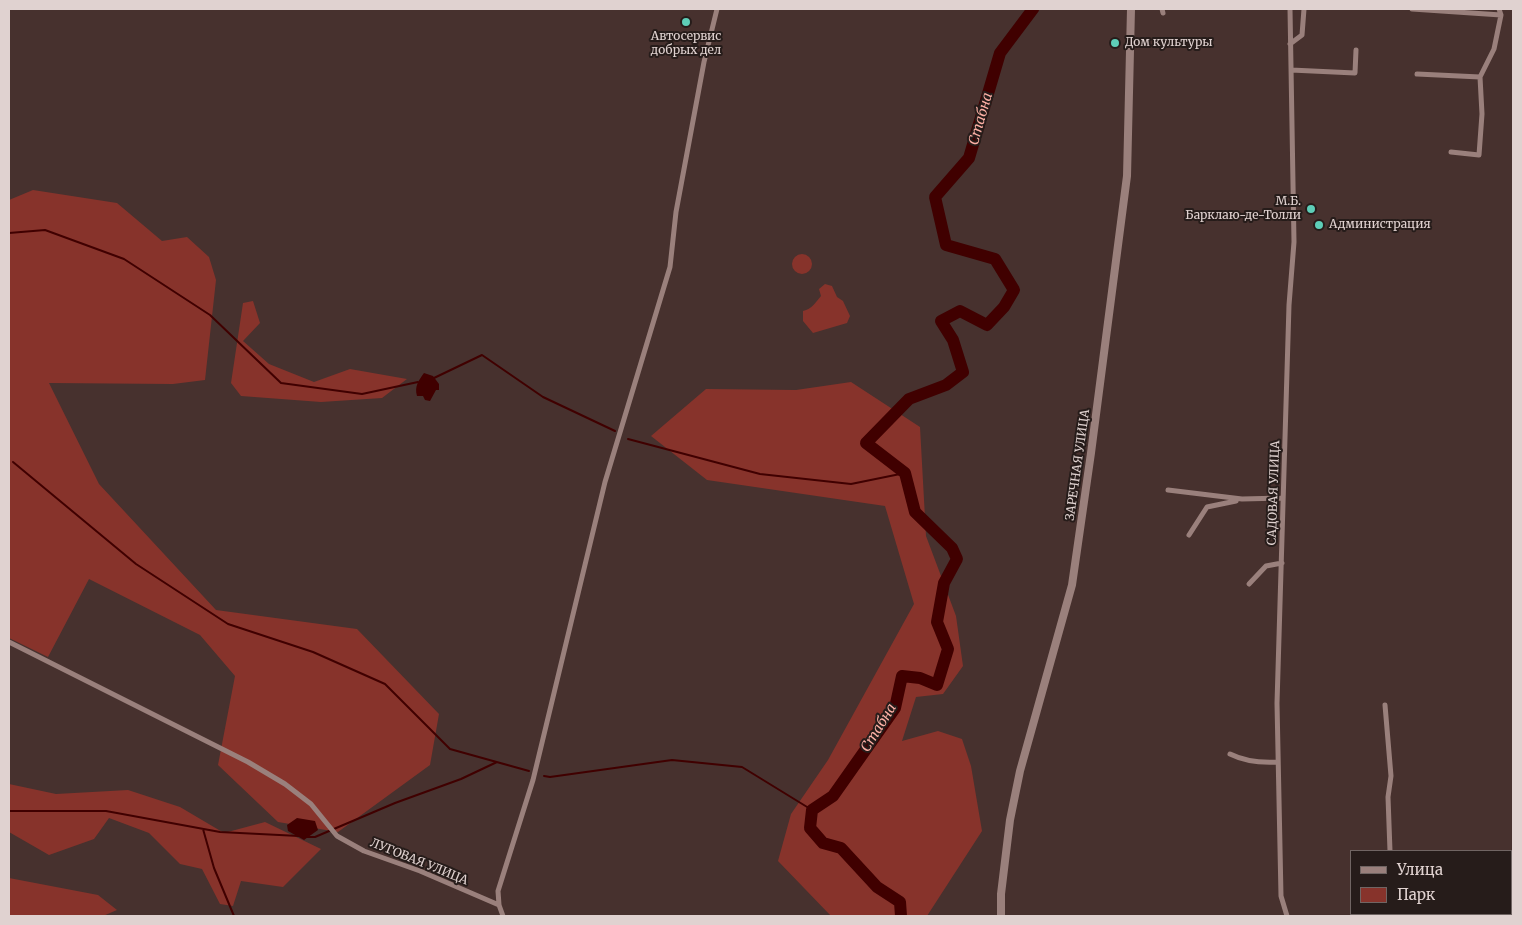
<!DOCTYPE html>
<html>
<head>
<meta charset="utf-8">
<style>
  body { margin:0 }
  #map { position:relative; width:1522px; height:925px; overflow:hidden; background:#47312e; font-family:Merriweather,serif }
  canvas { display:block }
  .frame { position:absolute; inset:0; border:10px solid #e0d2d0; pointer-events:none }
  .legend { position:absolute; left:1350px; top:850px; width:162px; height:65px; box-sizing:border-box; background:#261c1a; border:1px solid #706563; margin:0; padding:6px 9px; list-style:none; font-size:15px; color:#e0d2d0 }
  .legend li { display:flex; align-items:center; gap:10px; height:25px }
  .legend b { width:25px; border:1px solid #706563 }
</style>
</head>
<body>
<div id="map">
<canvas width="1522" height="925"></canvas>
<div class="frame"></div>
<ul class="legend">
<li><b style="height:6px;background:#9a807c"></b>Улица</li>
<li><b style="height:14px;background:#87332b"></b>Парк</li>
</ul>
</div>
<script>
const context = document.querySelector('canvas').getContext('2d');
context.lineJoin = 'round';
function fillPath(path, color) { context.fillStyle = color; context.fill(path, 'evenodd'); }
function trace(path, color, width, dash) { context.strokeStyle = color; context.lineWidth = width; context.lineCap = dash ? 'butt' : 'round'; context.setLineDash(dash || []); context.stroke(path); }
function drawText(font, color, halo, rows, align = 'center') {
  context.font = font + ' Merriweather,serif'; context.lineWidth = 4; context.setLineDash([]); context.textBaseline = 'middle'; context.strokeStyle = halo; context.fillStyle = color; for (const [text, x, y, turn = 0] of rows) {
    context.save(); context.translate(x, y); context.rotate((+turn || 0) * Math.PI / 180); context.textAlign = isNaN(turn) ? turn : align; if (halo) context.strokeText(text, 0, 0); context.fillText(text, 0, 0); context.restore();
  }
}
fillPath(new Path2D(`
  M33 190 117 203 162 241 187 237 209 257 216 280 205 380 173 384 49 383 99 484 216 610 357 629 439 714 430 765 338 832 278 822 218 765 235 676 200 635 89 579 48 657 9 638V200Z
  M792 264a10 10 0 1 1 20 0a10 10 0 1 1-20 0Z
  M825 284 832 286 837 297 843 301 850 316 847 323 813 333 803 321V311C812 309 816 302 821 296L819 289Z
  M253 301 260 323 243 341 269 364 314 382 350 369 407 379 382 398 321 402 241 396 231 383 243 303Z
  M851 382 920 427 926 536 956 616 963 666 943 694 916 697 902 741 938 731 962 739 971 766 982 831 927 916H831L778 861 791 814 828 760 914 604 885 506 707 480 651 436 706 389 796 390Z
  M9 784 56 794 128 790 180 807 224 833 265 822 321 849 283 887 241 881 233 906 220 904 202 869 180 864 149 833 109 818 94 839 49 855 9 832Z
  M9 878 98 895 117 910 103 916H9Z`), '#87332b');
fillPath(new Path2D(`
  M424 373 433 376 439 384V390H436L430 401 425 400 423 396H417C414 386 419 380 424 373Z
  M297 818 315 821 318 830 304 840 288 831 287 825Z`), '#400000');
trace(new Path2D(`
  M9 233 45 230 124 259 210 315 281 383 362 394 418 382
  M434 378 482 355 543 397 615 431
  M628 439 760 474 851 484 905 473
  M13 462 136 564 228 624 313 652 385 684 450 749 529 771
  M544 776 550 777 672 760 742 767 812 810
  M9 811H106L220 832 299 836
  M203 829 214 868 234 916
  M307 837H315L395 803 461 779 497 762`), '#400000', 2);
trace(new Path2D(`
  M901 916 900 902 877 887 841 848 823 843 810 828 812 810 833 796 895 708 902 676 920 678 937 685 948 649 937 622 944 583 957 559 952 548 915 512 905 473 866 443 909 399 946 385 963 372 953 340 941 321 960 311 987 325 1004 307 1014 290 995 259 946 245 935 197 969 158 1000 53 1033 9`), '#400000', 12);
trace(new Path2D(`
  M1162 9 1163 13
  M1412 9 1501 15
  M1290 44 1302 35 1304 9
  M1291 70 1355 73 1356 50
  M1417 74 1480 77
  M1451 152 1479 155 1482 114 1480 77 1494 49 1501 15 1499 9
  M1168 490 1242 499 1283 498
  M1189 535 1207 507 1236 501
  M1249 584 1266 566 1282 563
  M9 642 248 762 285 784 311 804 337 836 364 851 420 871 499 905
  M1385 705 1391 776 1388 797 1390 851
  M1230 754C1246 762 1261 763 1278 762
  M1511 892H1513
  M503 916 499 905 498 891 533 780 605 482 670 267 676 212 704 62 717 9
  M1287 916 1281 896 1277 703 1289 305 1294 242 1290 9
  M1391 916V914`), '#9a807c', 5);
trace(new Path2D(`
  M1001 916V894L1010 820 1020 771 1072 585 1091 453 1127 176 1131 9`), '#9a807c', 8);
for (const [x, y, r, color] of [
  [686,22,5,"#5eceb8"],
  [1115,43,5,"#5eceb8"],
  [1311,209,5,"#5eceb8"],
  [1319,225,5,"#5eceb8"]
]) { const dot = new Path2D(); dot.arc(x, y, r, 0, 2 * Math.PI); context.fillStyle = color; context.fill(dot); trace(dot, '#261c1a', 2); }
drawText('12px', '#e0d2d0', '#261c1a', [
  ["Автосервис",686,37,"center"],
  ["добрых дел",686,51,"center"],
  ["Дом культуры",1125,43],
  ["М.Б.",1301,202,"right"],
  ["Барклаю-де-Толли",1301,216,"right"],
  ["Администрация",1329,225]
], 'left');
drawText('12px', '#e0d2d0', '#261c1a', [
  ["ЗАРЕЧНАЯ УЛИЦА",1078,465,-82],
  ["САДОВАЯ УЛИЦА",1274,493,-88],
  ["ЛУГОВАЯ УЛИЦА",419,862,22]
]);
drawText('italic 14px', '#fdb0a5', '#261c1a', [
  ["Стабна",981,119,-74],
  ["Стабна",879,728,-58]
]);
</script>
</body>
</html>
